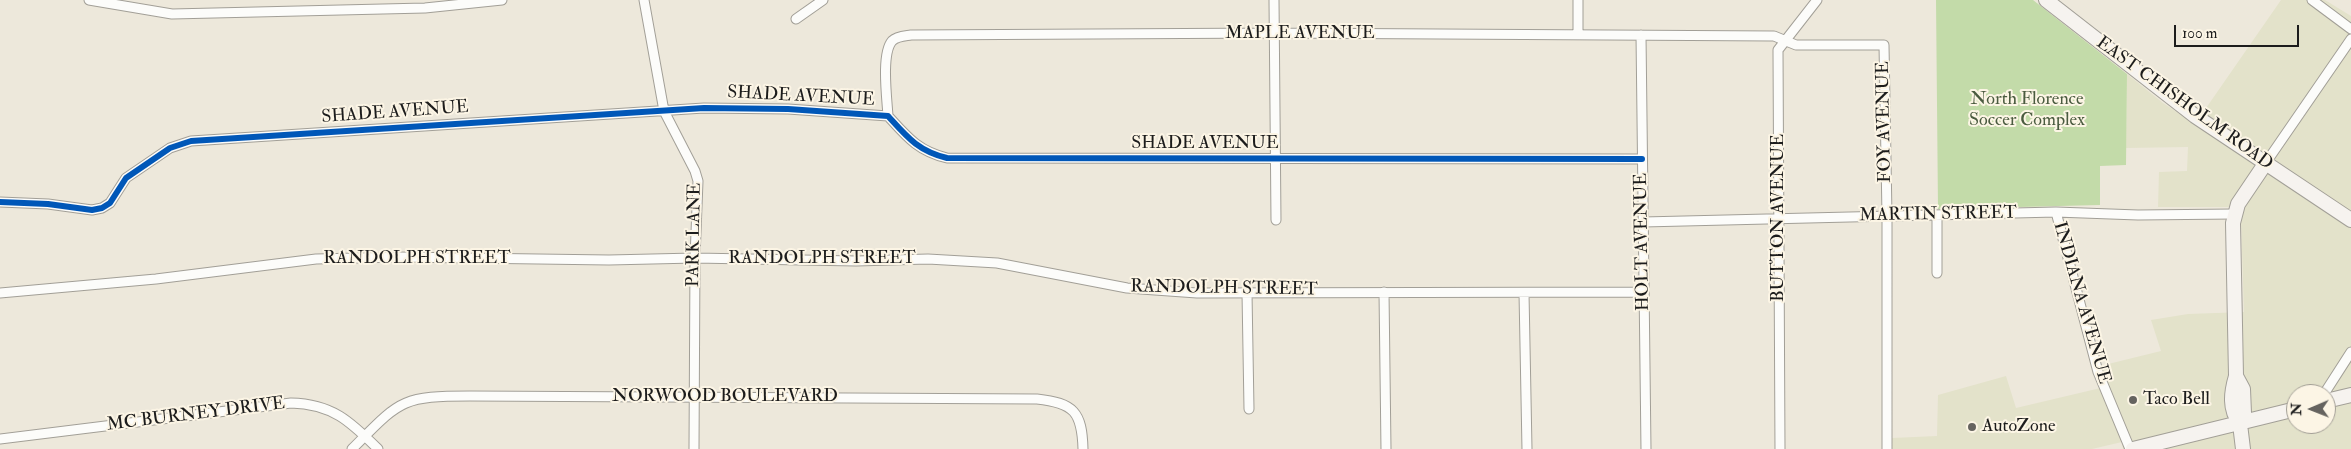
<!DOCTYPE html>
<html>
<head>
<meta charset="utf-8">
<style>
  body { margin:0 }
  #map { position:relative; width:2351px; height:449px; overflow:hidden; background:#ede8db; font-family:"IM FELL Double Pica",serif }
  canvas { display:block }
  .north { position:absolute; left:2286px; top:384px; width:50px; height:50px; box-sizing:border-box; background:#fcf5e5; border:1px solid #a29e95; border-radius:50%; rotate:269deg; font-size:14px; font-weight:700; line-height:20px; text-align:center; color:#1c1c1c }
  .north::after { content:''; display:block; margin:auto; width:18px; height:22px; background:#65635f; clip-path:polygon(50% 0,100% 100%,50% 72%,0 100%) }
  .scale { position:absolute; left:2174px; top:25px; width:125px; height:22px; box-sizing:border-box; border:2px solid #1c1c1c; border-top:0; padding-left:6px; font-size:15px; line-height:18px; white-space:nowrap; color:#1c1c1c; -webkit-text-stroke:4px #fcf5e5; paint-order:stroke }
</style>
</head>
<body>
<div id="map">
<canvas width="2351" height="449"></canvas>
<div class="north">N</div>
<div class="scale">100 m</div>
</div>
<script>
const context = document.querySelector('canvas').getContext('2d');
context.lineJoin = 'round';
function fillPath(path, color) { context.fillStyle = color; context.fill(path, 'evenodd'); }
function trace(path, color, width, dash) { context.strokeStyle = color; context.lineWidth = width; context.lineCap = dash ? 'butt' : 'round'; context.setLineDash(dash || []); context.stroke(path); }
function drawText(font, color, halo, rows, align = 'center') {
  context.font = font + ' "IM FELL Double Pica",serif'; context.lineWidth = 4; context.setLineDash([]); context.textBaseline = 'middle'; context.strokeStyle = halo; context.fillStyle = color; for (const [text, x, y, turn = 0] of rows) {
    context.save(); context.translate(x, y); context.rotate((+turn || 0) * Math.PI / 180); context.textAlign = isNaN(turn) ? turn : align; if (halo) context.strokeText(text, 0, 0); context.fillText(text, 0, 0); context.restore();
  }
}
fillPath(new Path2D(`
  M2281 0H2325L2351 16V449H2123L2122 442 2092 449H1892V438L1937 436 1938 395 2006 376 2016 408 2109 386 2100 366 2161 351 2151 320 2188 314 2244 312 2241 218 2244 207H2158L2159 172 2187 171 2188 147 2126 148 2127 74 2163 103 2195 124ZM2296 394H2326V424H2296Z`), '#e3e2ca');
fillPath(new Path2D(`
  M1936 0H2033L2127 74 2126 165 2100 166V205L1938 209Z`), '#c3dba9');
const minor = new Path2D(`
  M89 0 172 14 425 8 502 0
  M644 0 664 111 695 171 698 181 695 258 694 449
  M1274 0 1276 220
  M2312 0 2351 29
  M796 19 823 0
  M1578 35V0
  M1641 35 1646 449
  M888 116C887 99 881 54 892 41 897 36 905 36 911 35L1274 33 1774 36 1796 45H1884L1887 216V449
  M2265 164 2351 39
  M0 202 48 204 92 210 102 208 110 203 126 178 170 148 191 141 704 108 788 109 888 116C907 137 918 151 947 158L1642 159
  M2056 212 2098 372 2130 449
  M1937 215V273
  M1643 222 2056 212 2138 215 2234 214
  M1384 292 1386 449
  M0 293 156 279 316 259 397 257 609 260 695 258 856 261 928 259 997 263 1127 288 1197 293 1643 292
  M1247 293 1249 409
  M1524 293 1527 449
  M2324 394 2351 352
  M0 439 291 403C332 404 350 421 378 449
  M352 449C400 401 400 396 470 396L1037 399C1074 403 1082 412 1083 449
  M1780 449 1778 50 1817 0`);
const secondary = new Path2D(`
  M2046 0 2195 116 2351 220
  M2236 376 2243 389 2244 413 2240 424 2243 449
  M2326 401 2351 395
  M2240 424C2229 409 2231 393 2236 376L2233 223 2238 204 2265 164
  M2133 449 2296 409`);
trace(minor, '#a29f97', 11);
trace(secondary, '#a29f97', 16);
trace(minor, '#fcfcfa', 9);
trace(secondary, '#f6f3ef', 14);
trace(new Path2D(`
  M0 202 48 204 92 210 102 208 110 203 126 178 170 148 191 141 704 108 788 109 888 116C907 137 918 151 947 158L1642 159`), '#0057b8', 6);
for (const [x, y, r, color] of [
  [2133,400,5,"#65635f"],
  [1972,427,5,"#65635f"]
]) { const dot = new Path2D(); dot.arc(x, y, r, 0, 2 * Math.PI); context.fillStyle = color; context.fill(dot); trace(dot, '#fcf5e5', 2); }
drawText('18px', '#1c1c1c', '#fcf5e5', [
  ["MAPLE AVENUE",1300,34],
  ["SHADE AVENUE",801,97,3],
  ["EAST CHISHOLM ROAD",2184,104,36],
  ["SHADE AVENUE",395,113,-4],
  ["FOY AVENUE",1885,122,-91],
  ["SHADE AVENUE",1205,144],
  ["MARTIN STREET",1938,215,-1],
  ["BUTTON AVENUE",1779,218,-90],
  ["PARK LANE",695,235,-89],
  ["HOLT AVENUE",1643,242,-91],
  ["RANDOLPH STREET",417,259],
  ["RANDOLPH STREET",822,259],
  ["RANDOLPH STREET",1224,289,1],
  ["INDIANA AVENUE",2081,303,74],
  ["NORWOOD BOULEVARD",725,397],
  ["MC BURNEY DRIVE",196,415,-7]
]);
drawText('18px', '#4a5b3f', '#fcf5e5', [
  ["North Florence",2027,100],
  ["Soccer Complex",2027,121]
]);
drawText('18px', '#1c1c1c', '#fcf5e5', [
  ["Taco Bell",2143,400],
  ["AutoZone",1982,427]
], 'left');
</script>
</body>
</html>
